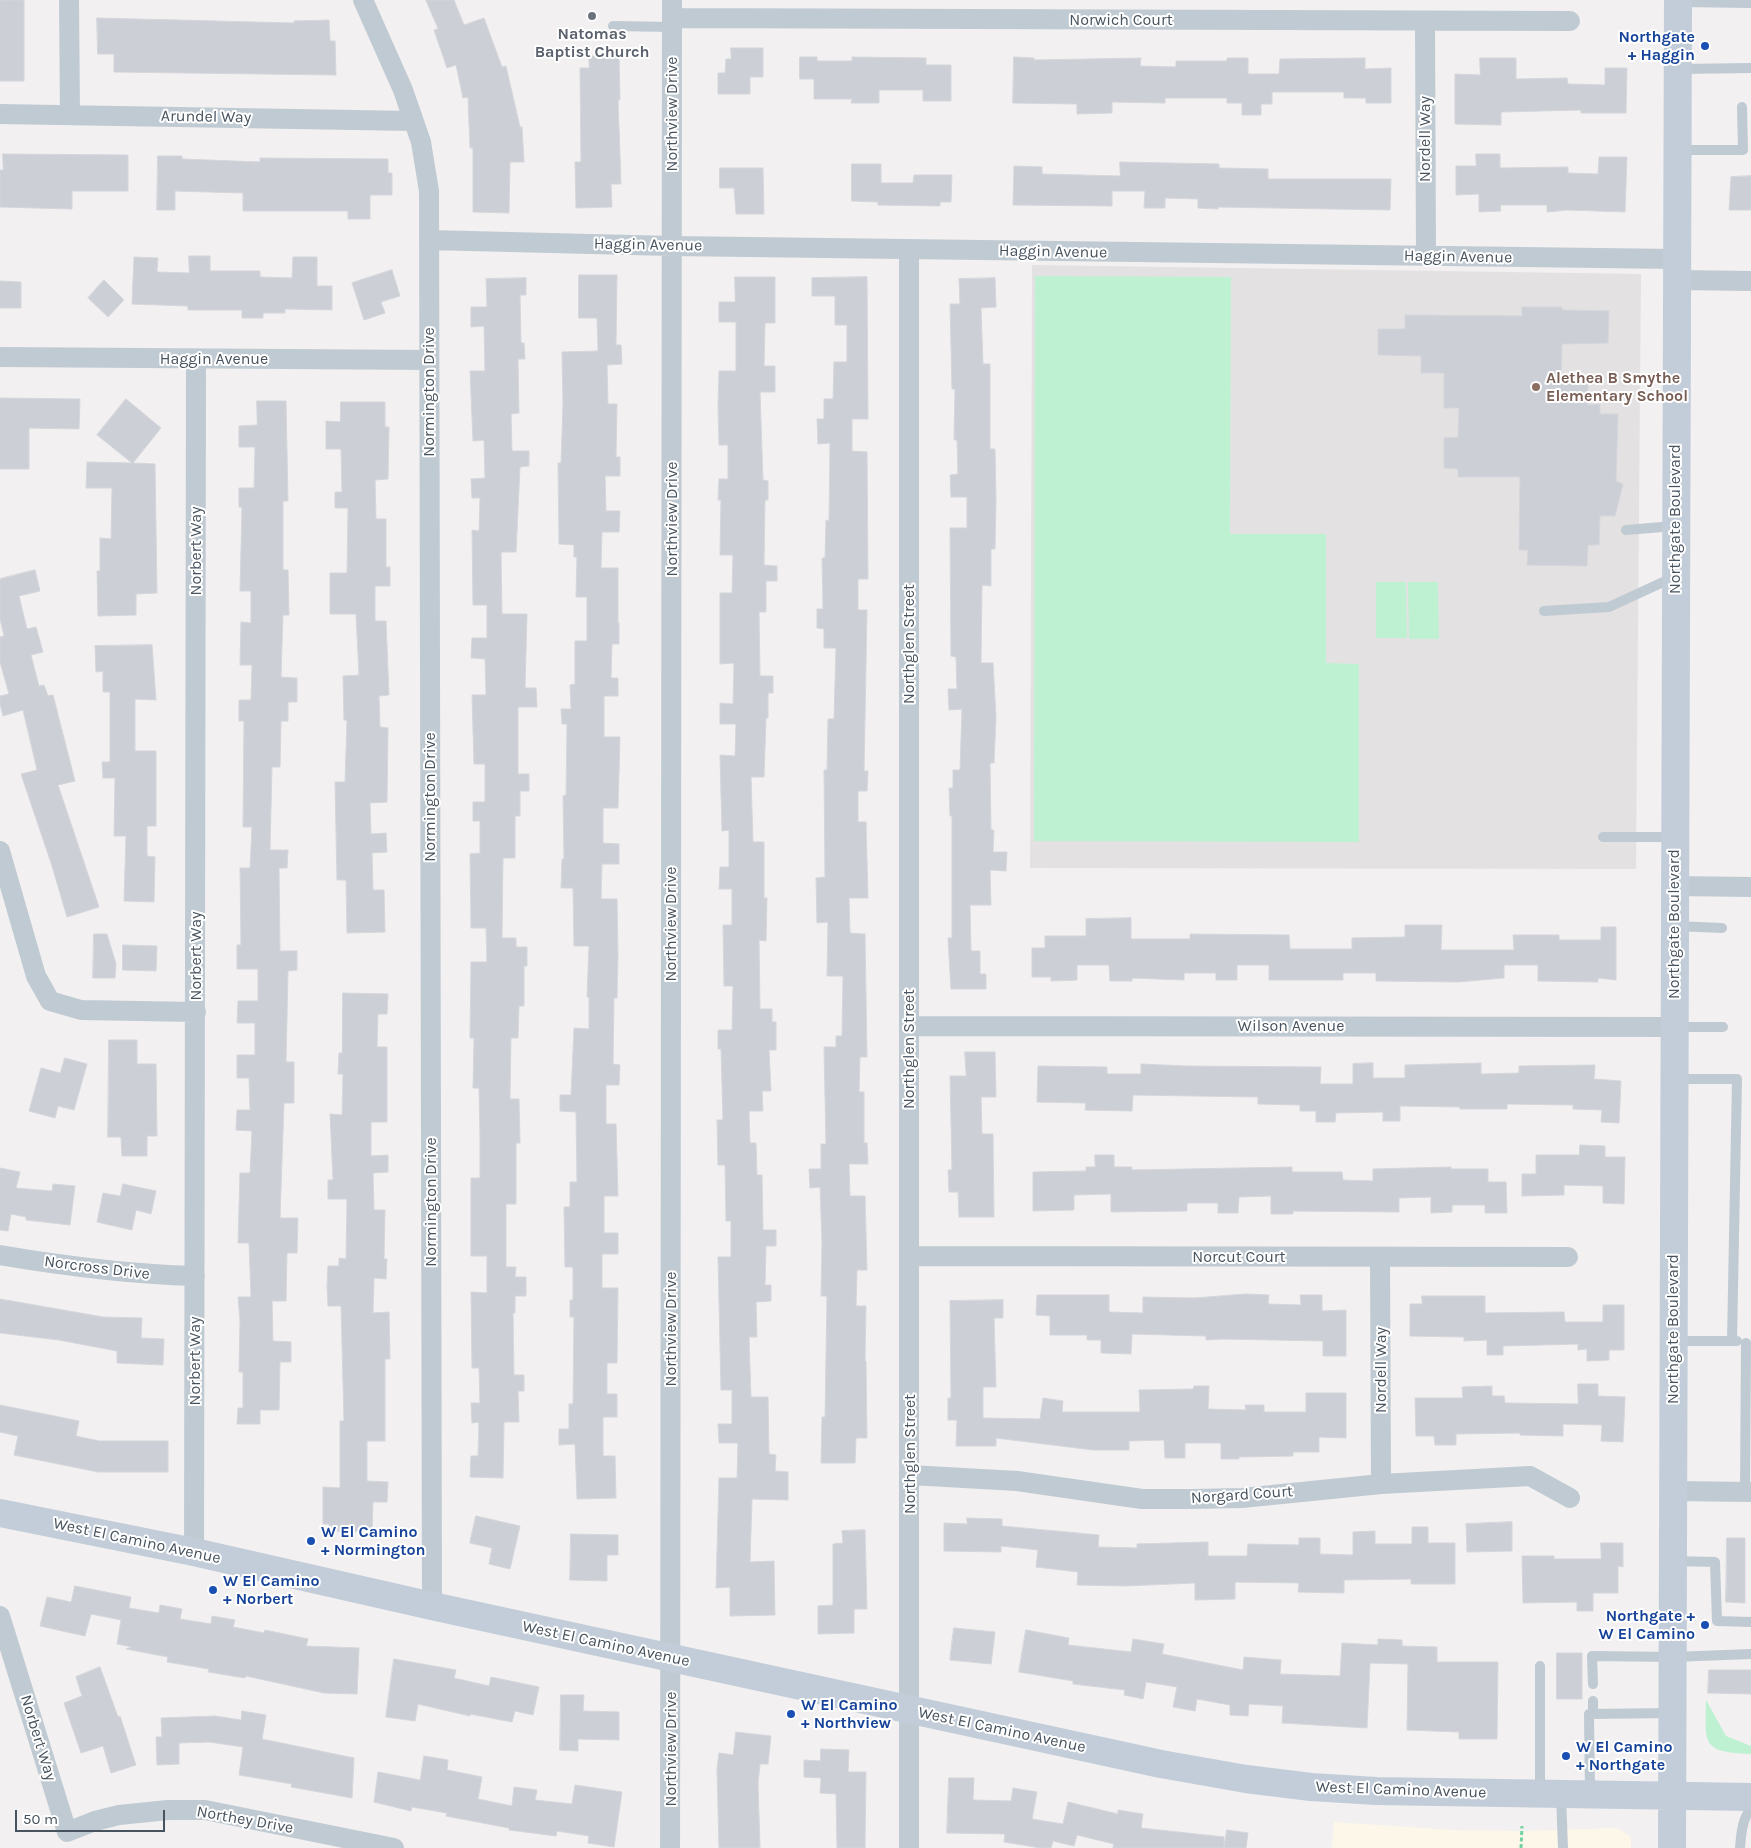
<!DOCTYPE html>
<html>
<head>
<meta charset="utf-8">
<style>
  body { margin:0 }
  #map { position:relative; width:1751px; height:1848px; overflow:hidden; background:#f2f0f0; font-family:Karla,sans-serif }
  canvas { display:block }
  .scale { position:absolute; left:15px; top:1810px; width:150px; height:22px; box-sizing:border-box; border:2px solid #47535e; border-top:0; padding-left:6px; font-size:15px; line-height:18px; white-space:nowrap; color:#47535e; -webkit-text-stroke:4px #fff; paint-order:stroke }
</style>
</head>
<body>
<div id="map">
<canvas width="1751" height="1848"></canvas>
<div class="scale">50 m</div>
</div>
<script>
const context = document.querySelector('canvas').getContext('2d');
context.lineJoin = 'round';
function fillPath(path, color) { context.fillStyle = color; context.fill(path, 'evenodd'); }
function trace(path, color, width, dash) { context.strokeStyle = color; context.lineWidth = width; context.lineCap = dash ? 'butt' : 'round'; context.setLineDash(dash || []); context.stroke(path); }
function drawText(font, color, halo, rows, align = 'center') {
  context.font = font + ' Karla,sans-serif'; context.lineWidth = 4; context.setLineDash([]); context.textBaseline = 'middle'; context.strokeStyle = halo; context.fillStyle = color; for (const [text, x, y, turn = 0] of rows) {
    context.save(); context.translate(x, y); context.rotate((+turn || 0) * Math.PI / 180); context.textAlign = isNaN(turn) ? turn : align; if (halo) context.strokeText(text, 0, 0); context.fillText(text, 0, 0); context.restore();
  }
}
fillPath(new Path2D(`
  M1334 1822 1452 1830 1522 1831 1617 1828 1631 1837V1848H1332Z`), '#fdf7ea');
fillPath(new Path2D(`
  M1032 265 1641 274 1636 869 1030 868Z`), '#e4e1e2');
fillPath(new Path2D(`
  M1035 276 1231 277 1230 534H1326V663L1359 664V842L1034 841Z
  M1376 582H1406L1407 638H1376Z
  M1408 582H1438L1439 639H1409Z
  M1706 1700 1726 1736 1751 1746V1754C1702 1752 1705 1745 1706 1700Z`), '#bdf1d2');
const building = new Path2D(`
  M0 0H24V81H0Z
  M426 0H454L464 25 484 18 502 67 506 66 520 127H522L524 162H510L509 213 473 212V148H470L468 97 463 98 456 65 447 68 434 30 438 29Z
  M97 18 294 23V21L329 20 330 41H335L336 75 114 72V54H98Z
  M731 48H763V77H750V94H718V73H725L726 59H731Z
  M589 56H619L620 100H618L621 184H611L612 207 576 208 575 162H581L580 68H589Z
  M800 57H817V61H852V57L926 58V65H951V101H923V90H879V103H851L852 99H814V79H800Z
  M1014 57 1034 58V60L1141 58 1140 66 1176 67V61H1227V58H1248V74H1279L1280 59 1365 58V69L1391 68V103H1366V98H1344V92H1272V104H1261V115H1242V103H1227V98H1165V103L1112 102V113L1077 114V104L1013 103Z
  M1480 58H1516V79L1567 78 1568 84 1605 85V68H1627L1626 113H1581V110L1501 112V125L1455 124V74L1480 75Z
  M3 154 128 155V191H72V209L0 207V170H3Z
  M1476 154H1500V168L1568 167V173L1598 174 1599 157H1627L1625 212 1568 210 1547 212V205H1500L1501 211 1479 212V194L1456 195V166H1476Z
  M158 156H182V159L260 162V158L388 159V173H392V195H370V219H348V211H243V193L175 191V210H157Z
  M1120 162 1219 164V168L1268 169V179H1391L1390 210 1218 207V209L1198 208V199L1165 198V208H1144L1145 191H1112V206L1013 205 1014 166 1042 167V174L1120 176Z
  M852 164H881V183H913L914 175H952L951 202H940V206L878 205V202L852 201Z
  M720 168H763L764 214H736L734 188H720Z
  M1751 176V210H1729L1731 177Z
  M189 256H210V271H260V277L292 278 293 257H317V286H332V310L285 309V313H263V318H242V310H188V306L132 304 134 257 158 258 157 272 189 273Z
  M392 270 400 296 381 302 385 313 364 320 352 283Z
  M579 275H617L616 345H621L622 364 607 365 608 404H617L616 457H620V476H605L606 511H620L619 532H602L601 568H618V623H619V644H612L611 678H618V696H604V737H620L618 808H603V843L619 844V864H602L601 899H617L618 956 617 998H614L613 1064 620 1065 619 1085H606V1124H616L618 1196H604V1233H618V1254H602V1288H618L617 1363H607V1394H617V1417H603V1456H615L616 1498 577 1499 575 1444 559 1445V1429H569V1404H573L574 1317H570V1300H573V1267H565L564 1207H570V1182H577L576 1112 560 1111V1095H571L574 1028 589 1029V997H587L589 946H574L573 888H561L562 859H564L563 796 566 795 567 724H562L561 709H571L570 685 575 684V641H587V597H576L577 557H574V545L559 544 558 463H561L563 404 562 352 598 351 597 318H579Z
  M735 277H775V323H765L764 366H775V392H760L763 480 768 481V500H765L764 565 777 566V581H766V612H759L760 676H773V693H768V718H766L764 777H751L753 842H764V898H767L766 941 759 940 760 1009H772V1022H776V1050H769L771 1091H762L763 1111H749L750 1143H756L757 1175H762L763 1230H776V1246H766L765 1285H771V1301L756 1302 757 1337H749L751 1397H768L769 1454 776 1455 775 1471 788 1472V1500L752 1499 750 1562 774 1561 775 1615 730 1616V1587L716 1588 719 1478H737L738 1443H719L718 1424H732V1390H721L718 1257H731V1221H726L725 1165H718L717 1120H723L721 1049H718V1030H732L733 986H724L723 925H732V889H719L720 867H729V830L722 831 720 755 735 756 736 724H720V703L733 704 734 663 720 664V593H732L733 555H720L721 500H718L719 479H728V445H719L718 406 719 371H736V322H719V302H735Z
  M867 277 868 419H852V451L867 452 868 579H858V610H867L864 771H868L867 791H858V822H866L868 898H849L850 933 865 934 867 1057H860L859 1092H864V1143H867L868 1164H849L850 1196H865L867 1270H857L856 1306H866L865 1361H866L867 1438H856L855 1463H821L822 1417H825L827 1296H821L822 1242 820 1187 810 1188 809 1169H821V1144H826L824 1047H836V1036H842L843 976H827L828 922 817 923 816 878 825 877 824 770H827L828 719H834L836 648H824V629L817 628V609H823L822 558H825L826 520 829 521 830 443 818 444 817 419H824V399H833L834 362H847V325H835V296H812V278Z
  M526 278V295H520L521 343H524L525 359H518L519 413 511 414 512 451H529V466L520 467 516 552H501L502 614H527L525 688H536L537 707H518V774H529V791H520V816H515V858H503L502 938H516V947H527V966H524V1006H519L518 1038H511L510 1099H519L520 1143H516V1204H506V1267H516L515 1277H526V1296H515V1313H513L514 1375H524V1391H518L519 1422H504L503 1478 470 1477 471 1456H478L479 1422 472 1423 471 1403H480L479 1368H472L471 1292 487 1293V1256H471V1178H480V1137L479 1088H473L474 1038H470L471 962H487L486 928H471L470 854 480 853V821H473V802H485V764H474L472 695H486L485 659 471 658 472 638H487V605H473L472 530 479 531 480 498H472L471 479 485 478 484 440 473 441 470 371H485L484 326 471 327V307H487L486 279Z
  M995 278 996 307 981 308 983 364H990V449H995L996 499 995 549H991V586L982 585 981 663H993L996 717 994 763H990L991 830H994L993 852H1007L1006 871 990 870 991 905H970L971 951H980V974H986V989H951L948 938H952V816H950L949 788H953V770H960L962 709 949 710 948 689H957L956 657 951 656 950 528H967V497H951L950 475 958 474 957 440H954L955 389H952L950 304H960L959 279Z
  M104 280 124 300 108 317 88 298Z
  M0 281 21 282V308H0Z
  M1522 307H1562V310L1609 311 1608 343 1562 344 1561 376H1588V405L1600 404V414H1618L1616 481 1623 484 1615 516H1600L1599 545H1588L1587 566 1527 565 1528 550H1519L1520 477H1458V469L1444 468V438L1458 437 1459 408H1444V373H1421V356L1378 355V329H1405V315L1522 316Z
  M0 398 80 399 79 429 29 428V469H0Z
  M126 399 161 428 133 463 155 464 157 593 136 594V615L98 616 97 571H100V538L111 539 112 488H86L87 462 132 463 97 435Z
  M257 401H286L288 501H283V570H288L289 615H283L281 677 297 678V702H288V721H281L280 767H272L270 850H288L287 868H279L280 951H297V970L288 971 286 1062H294V1103H284L280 1218H298L297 1253H287L286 1301H272L273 1341 291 1342V1362H280L279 1410H260V1424H237L238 1408H243V1372H239L240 1320 238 1297H251L249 1243H238L240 1173H250L252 1131 236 1130 237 1110H250L249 1078H237V1055H255V1023H237L238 1001H258V969H237V945H241L240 868H250L252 827H243L244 721H239V700H251L252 665H240L241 622 251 623V591H240L242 507H239V488H254L255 447H239V426L257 425Z
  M341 402H385V427H389L388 479 375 480 376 519H386V567H390V586H375V621H386L389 695 379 696 380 727 388 728 387 802 370 803 371 834 386 833 387 852 372 853 373 890H384L385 932 347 933 346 880H337L335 782H345L347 720H344L343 676 359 675 356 614H330V573H347L348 508H335V492H342L341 449H326V421L340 422Z
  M35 570 40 591 19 596 27 629 36 627 43 652 31 655 39 686 44 685 48 696 53 695 75 781 58 785 99 907 67 917 52 866 21 774 37 770 23 710 3 716 0 704V696L9 694 0 662V637L4 636 0 619V579Z
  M152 645 156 700 135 699V751H156V826H147V856L155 857 154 902 124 901 126 836H114L115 778H103L102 762H110V692H103V671L96 672 95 646Z
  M1131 918V939H1190V934L1289 935 1290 949H1352V938L1405 937V925H1442L1441 950H1514L1513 935H1559V940H1601V927H1616V980L1598 978V982L1538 981V965H1504V978L1458 982 1376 981V973H1343V980H1269V965H1237V980H1216V973H1184V980L1132 978V981H1110L1109 965H1077V980L1051 981V977H1032V948H1045V936H1086V919Z
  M94 934H107L116 964 115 978H93Z
  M123 945 157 946 156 971 123 970Z
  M343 993 388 994 387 1014H378L377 1047H387V1122H371V1156L388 1155V1172L373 1173 374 1210H385L384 1259H387L386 1279 374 1278 373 1313 389 1312 390 1359H385V1441H367V1481L388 1482 387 1502H373L372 1532 329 1531V1524H323V1487L340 1488V1421H344L341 1306H328L327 1286 328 1266H339V1258L346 1259 347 1199H328V1180H333L330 1114 342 1115 343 1074H338L339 1053H342Z
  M109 1040H137V1064H156L157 1136H147V1156H122L121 1137H108Z
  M965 1052H995L996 1097H981L982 1134H993L994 1217H959L958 1192H949L948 1170H952L950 1076H966Z
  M65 1058 87 1064 74 1110 58 1106 55 1118 29 1111 41 1068 60 1073Z
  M1373 1063V1078H1405V1065L1481 1063V1074L1519 1073V1066L1595 1065 1594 1079 1621 1081 1619 1123 1601 1122 1602 1110 1573 1109V1105L1507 1104V1109H1460V1107L1400 1106V1121H1383V1112L1336 1113 1335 1122H1316V1111H1300V1105L1258 1104V1097L1133 1095 1132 1111 1085 1110 1086 1103 1037 1102 1038 1066 1107 1067V1074H1141V1064L1186 1066 1321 1067 1320 1084H1353V1064Z
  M1580 1145 1605 1146V1157H1625L1624 1204 1603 1203V1186L1564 1185V1195L1522 1196V1174H1536V1155H1579Z
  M1095 1155H1114V1167H1132V1170L1292 1167V1172H1342L1343 1180 1373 1181V1169L1451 1167V1169H1488V1182H1506L1507 1213H1485V1205H1452V1212L1431 1213V1197L1399 1198V1212L1293 1211V1214H1271V1196L1239 1197 1238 1213H1218V1203H1187V1211L1111 1212V1194L1074 1195V1210L1033 1211V1172L1086 1171V1167H1095Z
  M0 1168 20 1172 16 1188 52 1191 53 1184 75 1186 70 1225 26 1220V1217L11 1214 8 1231 0 1230Z
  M123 1184 156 1191 151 1214 136 1210 132 1230 97 1222 103 1193 120 1196Z
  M1246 1294 1269 1295 1268 1304 1301 1305 1300 1295H1322V1311L1346 1310V1356H1323V1341L1224 1339 1206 1340V1336L1132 1334 1131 1354 1101 1353V1340H1087V1335H1050V1316L1036 1315 1037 1295H1109V1312L1143 1313V1297L1194 1298Z
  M1422 1296H1485V1313L1564 1312 1565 1322H1603V1305H1624V1350H1609V1360L1587 1361V1349L1578 1350V1344L1503 1346V1355H1487V1340L1464 1341V1337L1410 1336V1304H1422Z
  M0 1299 103 1317 142 1318 141 1338 164 1339 163 1365 117 1363V1351L59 1340 0 1333Z
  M1003 1300V1318H994L996 1387H983V1418L1040 1419 1043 1398 1063 1401 1062 1412H1140L1139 1390 1193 1389 1194 1386H1209L1208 1409 1246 1410 1245 1405H1264V1412H1306V1393H1346V1438L1319 1437V1452H1293V1456L1239 1457V1459H1221V1443H1185V1458H1165L1164 1440 1129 1441V1450H1093L996 1438V1446H956L957 1420H948V1398H951L950 1301Z
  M1578 1384H1598V1396L1625 1397 1623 1442 1601 1441 1602 1425 1563 1424V1436L1520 1435V1433L1456 1434V1445H1435L1434 1436H1416L1415 1398H1463L1462 1387 1492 1386V1396H1504L1505 1403 1578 1404Z
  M0 1405 79 1421 76 1436 99 1441H168V1472H98L14 1455 18 1436 0 1432Z
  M476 1516 520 1526 510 1569 489 1564 492 1548 470 1543Z
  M967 1518 1002 1519V1526L1099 1535 1098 1547 1137 1548V1544L1208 1542V1556H1247L1248 1544 1299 1545V1538H1320V1554L1353 1555V1532L1375 1531V1544H1412V1527H1428V1543H1455V1584H1411V1579L1344 1580V1593L1298 1592 1299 1583 1235 1582V1599L1195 1600V1583L1124 1586 1077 1585 1078 1572 1036 1567 1038 1550 1001 1546V1552L944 1551V1523L967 1524Z
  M1512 1522V1551L1467 1552 1466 1524Z
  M865 1530 867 1609H854V1633L818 1634V1606L833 1605V1544L843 1543 842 1531Z
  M571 1534 618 1535V1555H607V1581L570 1580Z
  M1727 1538H1745V1603L1726 1602Z
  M1601 1543H1623V1567L1618 1566V1593H1593V1611H1577V1602L1523 1603 1522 1556H1554V1559H1601Z
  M75 1586 131 1597 129 1608 159 1613 160 1605 182 1609 180 1619 211 1624 212 1616 235 1620 233 1627 264 1633 265 1630 308 1639 306 1646 359 1648 357 1694 324 1693 246 1676 245 1678 208 1672 209 1669 167 1662 168 1657 126 1649 132 1647 117 1644 121 1620 91 1614 85 1636 40 1626 47 1597 71 1602Z
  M954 1628 995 1632 991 1664 950 1660Z
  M1026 1630 1069 1638 1068 1645 1131 1652 1133 1639 1164 1644 1162 1654 1243 1670 1244 1657 1281 1660 1280 1674 1340 1676 1342 1643 1378 1645V1639L1402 1640V1646L1437 1647V1662H1498L1497 1739H1459V1732L1407 1730 1408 1664 1370 1663 1367 1728 1282 1723 1283 1706 1249 1704 1248 1716 1230 1715V1705L1197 1699 1195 1711 1173 1707 1177 1687 1146 1682 1143 1699 1124 1695 1125 1690 1073 1684V1681L1019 1672Z
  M1557 1653H1582V1699H1557Z
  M394 1659 456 1670 454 1678 489 1686 491 1677 539 1687 533 1715 515 1711 512 1722 470 1714V1716L418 1704 415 1721 386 1717Z
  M100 1667 118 1717 120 1716 136 1765 111 1773 103 1746 81 1753 64 1703 82 1696 76 1677Z
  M1709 1670H1751V1694L1708 1693Z
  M561 1695H584L583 1711 619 1712V1740L578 1739V1751L560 1750Z
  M242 1711 266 1715 262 1739 354 1758 352 1798 291 1787 292 1784 239 1775 243 1747 209 1742 179 1743V1764L157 1765 156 1737H162L161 1718 215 1716 241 1720Z
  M736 1732 771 1736 768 1764H760L758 1783 760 1848H719L717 1769 719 1753 733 1755Z
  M821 1749 849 1750 848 1772H866L865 1848H837L836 1794 820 1793 821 1778 804 1777V1760L820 1761Z
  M424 1756 448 1760 447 1770 482 1777 478 1799 512 1806 514 1787 537 1790 535 1800 572 1804 575 1785 622 1792 614 1847 588 1843 589 1836 557 1831 556 1836 509 1830V1828L446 1816 447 1813 412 1807 411 1811 374 1802 378 1772 420 1780Z
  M949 1778H974L973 1800 1011 1801 1013 1788 1037 1792 1032 1819 1063 1824 1068 1802 1118 1814V1810L1143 1814 1141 1828 1224 1837V1848H1113L1114 1844 1077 1835 1074 1846 1053 1841 1051 1848H1041L1004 1842 1005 1834 947 1833Z
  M1227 1830 1248 1833 1246 1848H1224Z`);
fillPath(building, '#cccfd5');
trace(building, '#d4d6dc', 1);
trace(new Path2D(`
  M1521 1848 1522 1826`), '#74d1a4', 3, [4, 2.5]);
trace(new Path2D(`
  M1679 2 1751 3
  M613 26 672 27
  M1680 69 1751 68
  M1678 150H1743L1742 107
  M1626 530 1674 526
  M1544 611 1609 607 1674 577
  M1603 837H1674
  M1675 926 1722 928
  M1675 1027H1723
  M1675 1079H1737L1732 1341
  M1674 1341H1737
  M1745 1492 1746 1343
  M1673 1561 1715 1562 1717 1621 1751 1622
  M1540 1666V1793
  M1593 1684 1592 1656 1673 1657 1751 1654
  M1593 1701V1714
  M1590 1794 1589 1714 1672 1713
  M1561 1795 1563 1848
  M1740 1848C1741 1836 1742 1818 1751 1809`), '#c0cad2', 10);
trace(new Path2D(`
  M69 0 70 115
  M363 0 403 90 421 142 429 191 432 1606
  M672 18 1570 21
  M1425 21 1426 256
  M0 114 413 121
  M429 240 672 246 1676 259
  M909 250V1848
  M1676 280 1751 281
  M0 357 429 360
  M0 851 36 976 50 1001 81 1010 196 1012
  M1674 886 1751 887
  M909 1026 1674 1027
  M0 1255C65 1266 129 1274 195 1276
  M909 1256 1568 1257
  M1380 1257 1381 1484
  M910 1475 1017 1481 1142 1499H1191L1242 1498 1381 1484 1530 1476 1570 1498
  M1673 1491 1751 1492
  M194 1552 196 359
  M0 1616 67 1832 95 1821 119 1815 168 1810H205L394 1848
  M670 1848 672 0`), '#c0cad2', 20);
trace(new Path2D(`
  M0 1513 194 1552 432 1606 1161 1764 1246 1779 1311 1787 1376 1791 1751 1797
  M1672 1848 1678 0`), '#c2cdd9', 28);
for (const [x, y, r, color] of [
  [592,16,5,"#6b7280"],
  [1705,46,5,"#1a4fb4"],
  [1536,387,5,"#8d6e63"],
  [311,1541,5,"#1a4fb4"],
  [213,1590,5,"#1a4fb4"],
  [1705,1625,5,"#1a4fb4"],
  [791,1714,5,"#1a4fb4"],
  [1566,1756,5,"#1a4fb4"]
]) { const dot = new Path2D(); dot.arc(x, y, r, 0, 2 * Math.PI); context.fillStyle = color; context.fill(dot); trace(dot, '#fff', 2); }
drawText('16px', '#47535e', '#fff', [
  ["Norwich Court",1121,20],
  ["Northview Drive",672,114,-90],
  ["Arundel Way",206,117,1],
  ["Nordell Way",1425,139,-90],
  ["Haggin Avenue",648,245,1],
  ["Haggin Avenue",1053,252,1],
  ["Haggin Avenue",1458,257,1],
  ["Haggin Avenue",214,359],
  ["Normington Drive",429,392,-90],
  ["Northview Drive",672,519,-90],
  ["Northgate Boulevard",1675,519,-90],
  ["Norbert Way",196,551,-90],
  ["Northglen Street",909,644,-90],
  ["Normington Drive",430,797,-90],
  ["Northview Drive",671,924,-90],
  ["Northgate Boulevard",1674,924,-90],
  ["Norbert Way",196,956,-90],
  ["Wilson Avenue",1291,1026],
  ["Northglen Street",909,1049,-90],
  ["Normington Drive",431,1202,-90],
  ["Norcut Court",1239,1257],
  ["Norcross Drive",97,1268,7],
  ["Northview Drive",671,1329,-90],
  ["Northgate Boulevard",1673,1329,-90],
  ["Norbert Way",195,1361,-90],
  ["Nordell Way",1381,1370,-90],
  ["Northglen Street",910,1454,-90],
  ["Norgard Court",1242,1495,-4],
  ["West El Camino Avenue",137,1541,12],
  ["West El Camino Avenue",606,1644,12],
  ["West El Camino Avenue",1002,1730,12],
  ["Norbert Way",38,1738,73],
  ["Northview Drive",671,1749,-90],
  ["West El Camino Avenue",1401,1790,2],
  ["Northey Drive",245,1820,10]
]);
drawText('bold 16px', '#5b616d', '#fff', [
  ["Natomas",592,34],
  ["Baptist Church",592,52]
]);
drawText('bold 16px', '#164399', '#fff', [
  ["Northgate",1695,37,"right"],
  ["+ Haggin",1695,55,"right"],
  ["W El Camino",321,1532],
  ["+ Normington",321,1550],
  ["W El Camino",223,1581],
  ["+ Norbert",223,1599],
  ["Northgate +",1695,1616,"right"],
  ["W El Camino",1695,1634,"right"],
  ["W El Camino",801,1705],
  ["+ Northview",801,1723],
  ["W El Camino",1576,1747],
  ["+ Northgate",1576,1765]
], 'left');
drawText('bold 16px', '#785e54', '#fff', [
  ["Alethea B Smythe",1546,378],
  ["Elementary School",1546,396]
], 'left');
</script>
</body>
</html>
